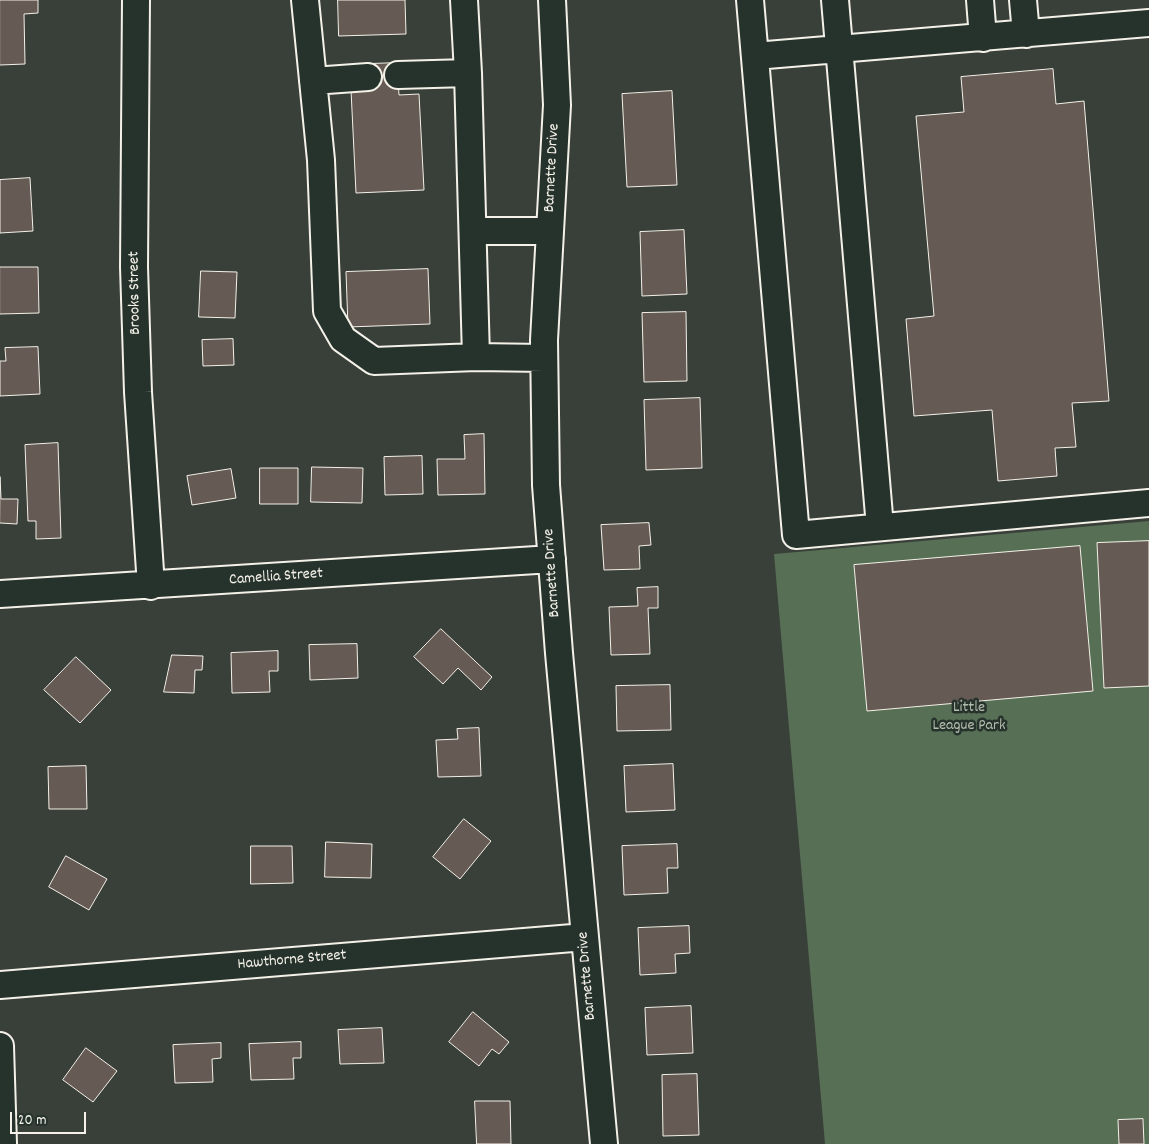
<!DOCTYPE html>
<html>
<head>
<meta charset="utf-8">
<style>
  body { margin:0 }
  #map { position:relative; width:1149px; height:1144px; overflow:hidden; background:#393f39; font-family:Dekko,sans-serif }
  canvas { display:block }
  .scale { position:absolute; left:10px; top:1112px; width:76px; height:22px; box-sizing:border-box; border:2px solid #f4f1e8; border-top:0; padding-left:6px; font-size:15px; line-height:18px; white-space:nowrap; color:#f4f1e8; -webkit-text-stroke:4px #26332d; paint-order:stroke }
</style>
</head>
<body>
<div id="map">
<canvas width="1149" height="1144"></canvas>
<div class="scale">20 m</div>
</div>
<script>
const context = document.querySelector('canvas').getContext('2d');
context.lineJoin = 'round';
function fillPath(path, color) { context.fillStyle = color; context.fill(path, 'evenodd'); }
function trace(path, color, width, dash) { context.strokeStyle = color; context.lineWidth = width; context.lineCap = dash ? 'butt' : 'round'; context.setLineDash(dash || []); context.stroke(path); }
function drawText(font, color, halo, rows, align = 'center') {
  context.font = font + ' Dekko,sans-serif'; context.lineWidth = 5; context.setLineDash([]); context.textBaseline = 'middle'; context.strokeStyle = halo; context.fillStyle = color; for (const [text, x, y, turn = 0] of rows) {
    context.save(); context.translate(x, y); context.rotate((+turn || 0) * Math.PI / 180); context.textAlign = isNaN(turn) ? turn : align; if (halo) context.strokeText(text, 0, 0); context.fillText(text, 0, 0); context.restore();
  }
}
fillPath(new Path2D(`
  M1149 521V1144H825L774 554Z`), '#576f54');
const building = new Path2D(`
  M0 0H38V13L24 14 25 64 0 65Z
  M338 0H405L406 34 339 36Z
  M397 63 399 95 419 94 424 190 356 193 351 90 367 64Z
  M1053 69 1056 104 1084 101 1109 401 1072 403 1076 447 1055 448 1057 476 998 481 992 410 914 416 906 319 934 316 916 116 964 112 961 77Z
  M672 91 677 185 627 187 622 94Z
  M30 178 33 231 0 233V180Z
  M684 230 687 294 642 296 640 232Z
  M0 267H38L39 313 0 314Z
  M428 269 430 324 348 327 346 272Z
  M201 271 237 272 235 318 199 317Z
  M686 312 687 381 644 382 642 313Z
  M233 339 234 365 203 366 202 340Z
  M38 347 40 394 0 396V361H6L5 348Z
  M700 398 702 468 646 470 644 400Z
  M484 434 485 494 438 495 437 459H465L464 435Z
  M58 443 61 538 36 539V521H28L25 445Z
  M422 456 423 494 385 495 384 457Z
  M312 467 363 468 362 503 311 502Z
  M260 468H298V504H260Z
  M231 469 236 498 192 505 187 476Z
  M0 477 1 499H18L17 524 0 523Z
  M649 523 651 545 639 546 640 569 604 570 601 525Z
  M1149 541V686L1104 688 1097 543Z
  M1080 546 1093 691 867 711 854 565Z
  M658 587V608H648L650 654 611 655 609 607 638 606 637 588Z
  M441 629 492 677 481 690 458 668 443 684 414 657Z
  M357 644 358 678 310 680 309 645Z
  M278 651V671H269L270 692 232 693 231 653Z
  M172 655 203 656 202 670H195L194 693 164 692Z
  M76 657 111 690 80 723 44 690Z
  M670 685 671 730 617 731 616 686Z
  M479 728 481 776 438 777 436 740 458 739 457 729Z
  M673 764 675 810 626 812 624 766Z
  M86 766 87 809H49L48 767Z
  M464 819 491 841 460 879 433 857Z
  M326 842 372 844 371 878 325 877Z
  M677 844 678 868H667L668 893 624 895 622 846Z
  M251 846H292L293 883 251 884Z
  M66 856 107 879 89 910 49 887Z
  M689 926 690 953 675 954 676 973 640 975 638 928Z
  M691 1006 693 1053 647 1055 645 1008Z
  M473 1012 509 1042 499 1054 492 1049 479 1066 449 1042Z
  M382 1028 384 1063 340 1064 338 1030Z
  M301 1042V1058H293L294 1079 251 1080 249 1044Z
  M221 1043V1058L212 1059 213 1082 175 1083 173 1045Z
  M86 1048 117 1071 93 1102 63 1080Z
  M697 1074 699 1135 663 1136 662 1075Z
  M475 1101H510L511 1144H477Z
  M1143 1119 1144 1144H1119L1118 1120Z`);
fillPath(building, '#665b54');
trace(building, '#f4f1e8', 1);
const minor = new Path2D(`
  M136 0 134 267 138 392 151 586
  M305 0 321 160 327 311 343 339 374 361 476 357
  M552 0 557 105 544 340 546 485 559 653 604 1144
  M750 0 796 535 1149 503
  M835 0 880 527
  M980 0 983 38
  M1023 0 1026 34
  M755 56 1149 23
  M468 73 476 357 544 358
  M398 75 468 73 464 0
  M313 81 368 77
  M474 231H550
  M0 594 552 559
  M0 985 585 937
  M0 1046 3 1144`);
trace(minor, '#f4f1e8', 30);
trace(minor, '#26332d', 26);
drawText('16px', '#f4f1e8', '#26332d', [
  ["Barnette Drive",553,168,-87],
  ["Brooks Street",136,293,-91],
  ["Barnette Drive",553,573,-94],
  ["Camellia Street",276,578,-4],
  ["Hawthorne Street",292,961,-5],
  ["Barnette Drive",588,976,-95]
]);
drawText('16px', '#b5bdad', '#26332d', [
  ["Little",969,709],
  ["League Park",969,727]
]);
</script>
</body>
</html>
